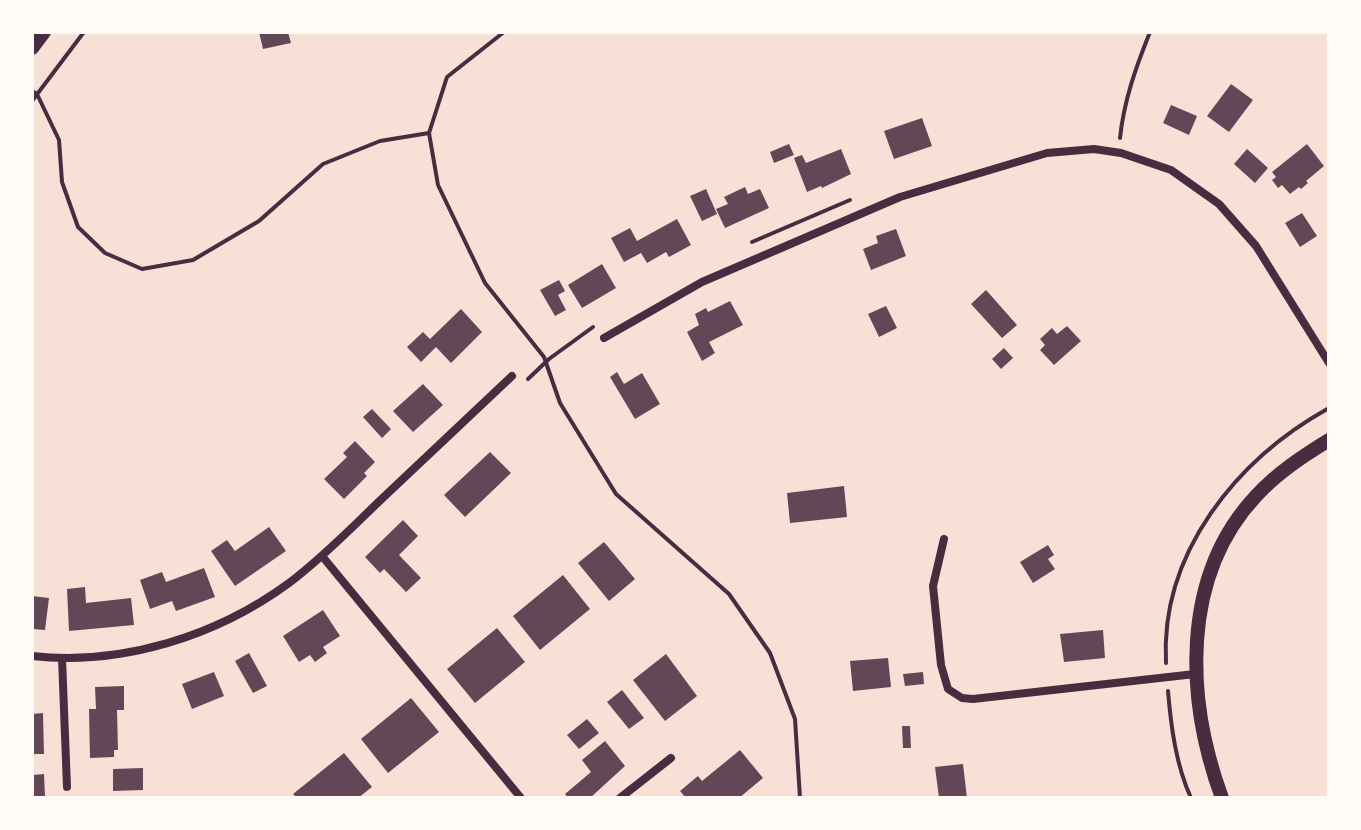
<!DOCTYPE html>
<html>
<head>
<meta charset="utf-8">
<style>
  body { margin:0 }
  #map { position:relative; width:1361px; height:830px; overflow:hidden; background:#f7e1d7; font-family:"Nunito Sans",sans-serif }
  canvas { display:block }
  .frame { position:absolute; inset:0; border:34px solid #fffaf5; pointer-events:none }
</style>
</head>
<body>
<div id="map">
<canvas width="1361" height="830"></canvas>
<div class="frame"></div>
</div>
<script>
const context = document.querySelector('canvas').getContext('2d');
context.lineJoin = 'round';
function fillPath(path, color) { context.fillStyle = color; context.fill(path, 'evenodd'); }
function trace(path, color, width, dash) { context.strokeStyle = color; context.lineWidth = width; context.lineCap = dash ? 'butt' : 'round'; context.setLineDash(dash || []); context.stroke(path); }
fillPath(new Path2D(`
  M259 32H288L291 43 263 49Z
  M1231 84 1253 100 1229 132 1207 116Z
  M1171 105 1197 116 1189 135 1163 123Z
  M922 118 932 146 894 159 884 131Z
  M789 144 794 155 774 163 770 152Z
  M1307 144 1324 166 1306 181 1308 183 1301 189 1299 187 1290 194 1282 185 1278 188 1272 180 1276 177 1272 172Z
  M841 149 851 174 822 188 821 186 807 192 794 158 802 155 806 163Z
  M1247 149 1268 168 1255 183 1234 164Z
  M745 187 748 194 760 189 769 208 725 228 716 209 728 204 724 197Z
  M706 189 717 214 702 221 690 196Z
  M1302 213 1317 236 1300 247 1285 223Z
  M677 219 691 245 669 257 666 252 647 263 641 253 624 262 611 238 630 228 637 241Z
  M896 229 906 256 871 270 863 249 878 243 876 236Z
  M602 264 616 288 582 308 568 285Z
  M559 280 565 291 558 295 566 310 555 316 540 290Z
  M986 290 1017 325 1002 338 971 304Z
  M730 301 743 325 709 342 715 353 702 361 687 332 699 325 695 314 706 308 708 312Z
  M886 306 897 328 879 337 868 314Z
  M461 309 482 332 451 363 436 347 421 362 407 347 423 332 430 339Z
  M1067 326 1081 341 1054 365 1040 350 1045 345 1040 339 1052 328 1057 334Z
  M1004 348 1013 358 1001 369 992 359Z
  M617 372 624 384 642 373 660 404 635 419 610 377Z
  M423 384 443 405 413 432 393 411Z
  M372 409 391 429 382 438 363 417Z
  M355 441 375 462 364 473 367 476 344 499 324 479 347 457 343 453Z
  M490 452 511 473 465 517 444 495Z
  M844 486 847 517 790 523 787 493Z
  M403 520 418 536 399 555 421 578 406 592 384 569 380 573 365 557Z
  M269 527 286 551 235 586 211 551 227 540 235 551Z
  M604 542 635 579 609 601 578 563Z
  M1048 545 1054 555 1048 559 1055 569 1033 583 1020 562Z
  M204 568 215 597 176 611 172 601 150 609 140 580 162 572 166 582Z
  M563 575 590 609 540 650 513 616Z
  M85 587 86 603 131 598 134 625 69 631 67 589Z
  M32 596 49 598 45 630 32 629Z
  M323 610 340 636 323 647 327 653 315 662 310 655 299 662 283 636Z
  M497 628 525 662 475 703 447 669Z
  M1103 630 1105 658 1064 662 1060 634Z
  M249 653 267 686 253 693 235 661Z
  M666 654 697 696 665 721 633 680Z
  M888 658 891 687 853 691 850 661Z
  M214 672 224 696 192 709 182 684Z
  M923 672 924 684 905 686 903 674Z
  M124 686V710H117L118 750H114V757L90 758 89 709H96L95 687Z
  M622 690 644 718 629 729 607 702Z
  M411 698 439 732 388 773 361 739Z
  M43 713 44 754H32V714Z
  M587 719 599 733 579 749 567 735Z
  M902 726H910L911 748H903Z
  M605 741 625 766 590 798H568L565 794 591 772 582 760Z
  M740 750 763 778 739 798H686L680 791 698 776 702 781Z
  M344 753 372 787 358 798H297L293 794Z
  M963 764 967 798H939L935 767Z
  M143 768V790L113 791V769Z
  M44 774 45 796H32V775Z`), '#644757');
trace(new Path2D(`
  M504 32 447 77 429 133 438 185 485 283 544 357 560 403 616 494 729 594 770 653 795 719 800 798
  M32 91 37 94 59 140 62 182 78 227 105 253 142 269 193 260 259 221 323 164 380 141 429 133
  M32 101 84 32
  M1120 138C1124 100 1136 67 1150 32
  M752 242 850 200
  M528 379 549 359 593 327
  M1166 663C1160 553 1237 459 1329 408
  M1168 691C1171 727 1176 765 1191 798`), '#4a2c40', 4);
trace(new Path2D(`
  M604 338 702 282 900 197 1047 153 1094 149 1121 153 1171 170 1219 204 1256 246 1329 363
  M944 539 933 586 941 665 948 689 962 698 973 699 1195 674
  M322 556 521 798
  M32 656C122 666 217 636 289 583 325 556 356 523 388 493 429 454 471 415 512 376
  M62 658 67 787
  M620 798 671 758`), '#4a2c40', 8);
trace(new Path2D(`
  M32 48 44 32
  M1222 798C1186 700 1180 577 1256 496 1277 473 1303 456 1329 440`), '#4a2c40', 14);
</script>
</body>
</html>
